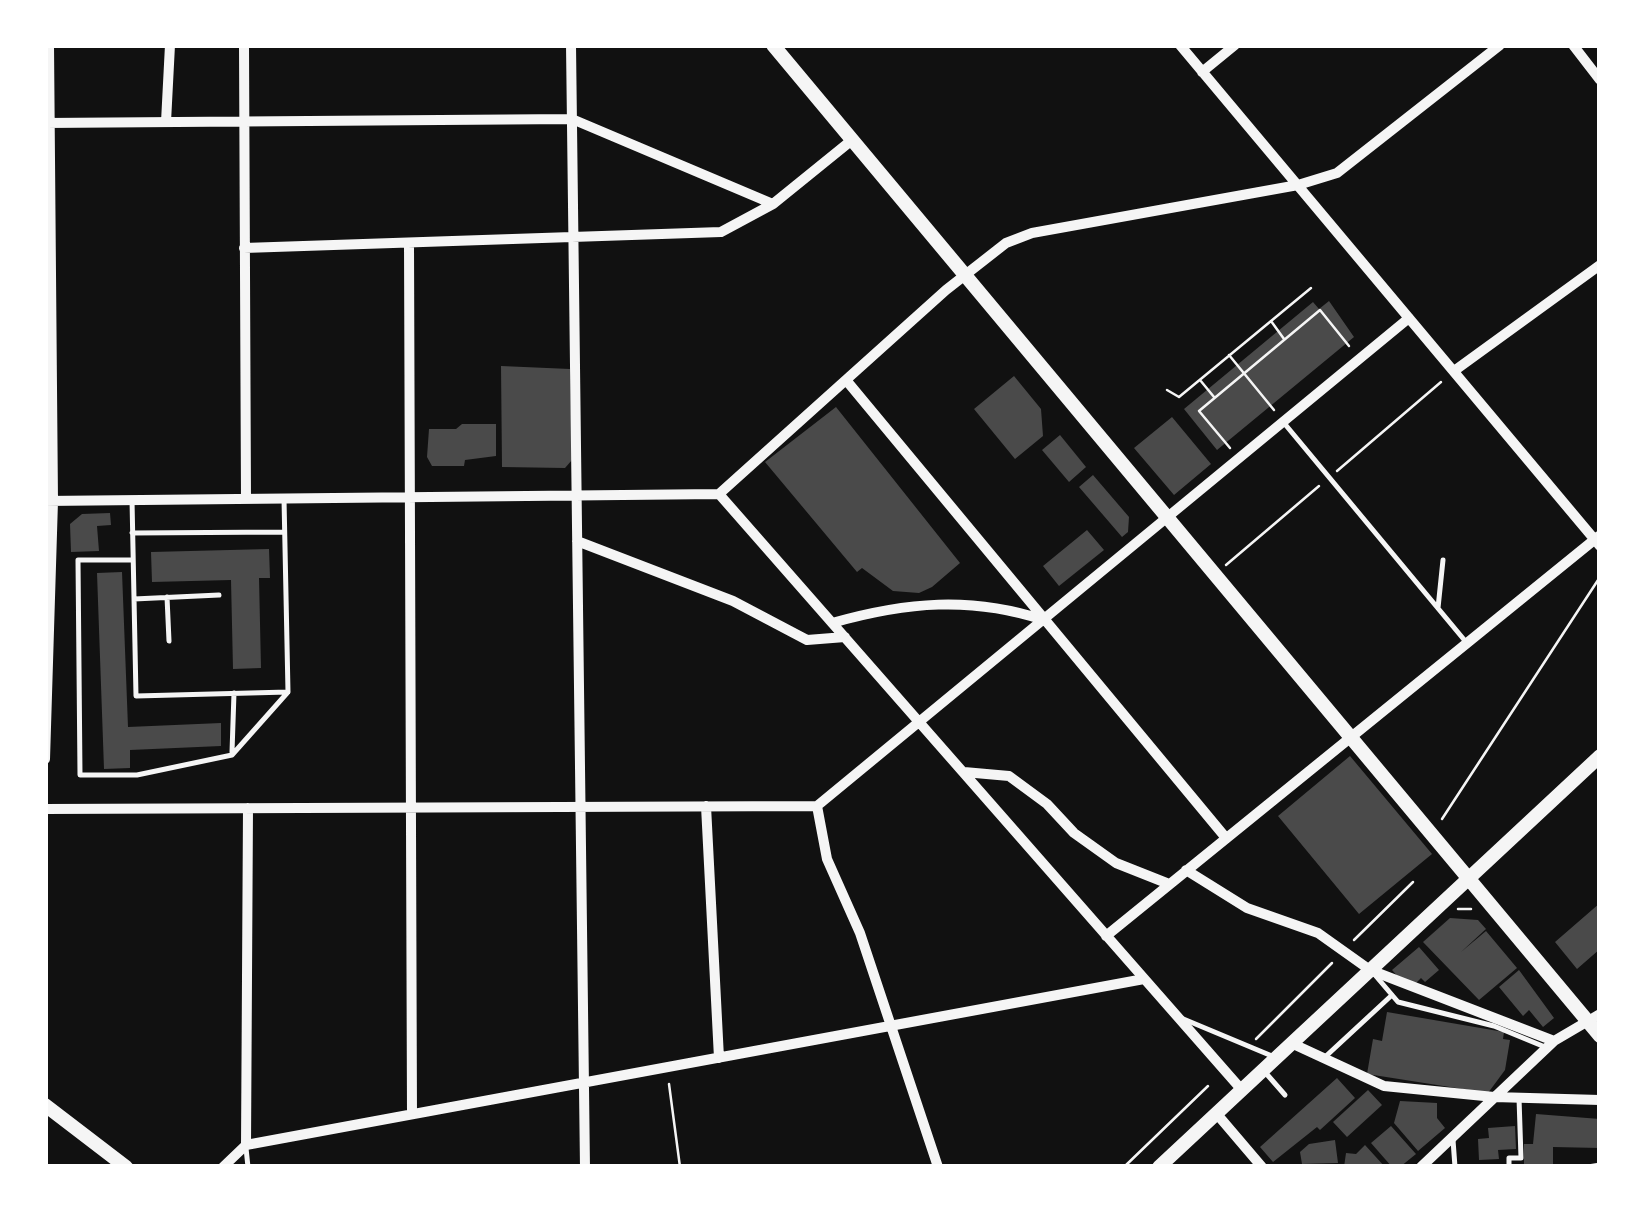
<!DOCTYPE html>
<html>
<head>
<meta charset="utf-8">
<style>
  body { margin:0 }
  #map { position:relative; width:1645px; height:1212px; overflow:hidden; background:#111; font-family:Overpass,sans-serif }
  canvas { display:block }
  .frame { position:absolute; inset:0; border:48px solid #fff; pointer-events:none }
</style>
</head>
<body>
<div id="map">
<canvas width="1645" height="1212"></canvas>
<div class="frame"></div>
</div>
<script>
const context = document.querySelector('canvas').getContext('2d');
context.lineJoin = 'round';
function fillPath(path, color) { context.fillStyle = color; context.fill(path, 'evenodd'); }
function trace(path, color, width, dash) { context.strokeStyle = color; context.lineWidth = width; context.lineCap = dash ? 'butt' : 'round'; context.setLineDash(dash || []); context.stroke(path); }
fillPath(new Path2D(`
  M1329 301 1354 337 1217 450 1184 409 1313 302 1319 309Z
  M501 366 570 369 572 460 565 468 502 467Z
  M1014 376 1041 409 1043 436 1015 459 974 409Z
  M836 407 960 563 932 587 919 593 893 591 862 568 857 572 765 462Z
  M1172 417 1211 464 1174 495 1134 448Z
  M462 424H496V456L465 460 464 466H432L427 457 429 429H456Z
  M1060 435 1086 467 1069 482 1042 450Z
  M1093 475 1129 517 1128 532 1122 537 1079 487Z
  M110 513 111 525 97 526 99 551 71 552 70 524 82 514Z
  M1087 530 1104 550 1059 586 1043 566Z
  M269 549 270 578H259L261 668 233 669 231 580 152 582 151 552Z
  M122 572 128 727 221 723V746L130 750V768L104 769 97 573Z
  M1350 756 1432 854 1359 914 1278 816Z
  M1600 903V949L1577 969 1555 942Z
  M1450 918 1478 920 1486 929 1461 952 1486 931 1517 968 1479 1000 1423 942Z
  M1419 947 1439 970 1425 982 1421 978 1416 983 1399 978 1392 970Z
  M1519 970 1554 1018 1543 1027 1529 1010 1523 1016 1499 987Z
  M1387 1012 1504 1032 1503 1039 1510 1040 1505 1070 1488 1093 1367 1074 1373 1039 1382 1041Z
  M1337 1078 1355 1098 1320 1130 1317 1127 1273 1162 1260 1147Z
  M1368 1090 1382 1105 1347 1137 1333 1122Z
  M1400 1101 1437 1103V1118L1445 1128 1418 1151 1394 1123Z
  M1536 1114 1600 1119V1148L1553 1147V1167H1524V1144H1533Z
  M1391 1126 1416 1154 1400 1167H1392L1371 1143Z
  M1515 1126 1516 1149 1498 1150 1499 1159 1479 1160 1478 1139 1489 1138 1488 1128Z
  M1335 1140 1338 1163 1302 1164 1300 1152 1309 1144Z
  M1365 1145 1385 1167H1344L1346 1153 1356 1154Z`), '#4a4a4a');
trace(new Path2D(`
  M1271 321 1284 339
  M1229 355 1274 410
  M1200 380 1214 397
  M1167 390 1179 397 1311 288
  M1230 448 1199 411 1320 310 1349 346
  M1337 471 1441 382
  M1226 565 1319 486
  M1442 819 1600 577
  M1458 909H1471
  M1354 940 1413 882
  M1256 1039 1332 963
  M669 1084 680 1167
  M1124 1167 1208 1086`), '#f5f5f5', 2.5);
trace(new Path2D(`
  M1284 423 1466 642
  M132 500 136 696 288 692 284 499
  M132 533 284 532
  M132 560H78L80 775H137L232 755 288 692
  M167 597 169 641
  M134 599 219 595
  M1438 608 1443 560
  M232 752 234 693
  M1375 975 1398 1002 1494 1026 1545 1047
  M1181 1018 1272 1056
  M1325 1057 1392 995
  M1264 1071 1285 1095
  M1453 1140 1455 1167
  M246 1148 248 1167
  M1509 1167V1158H1521L1519 1098
  M1588 1167 1600 1165`), '#f5f5f5', 5);
trace(new Path2D(`
  M244 45 246 499
  M571 45 585 1167
  M1180 45 1600 546
  M1573 45 1600 80
  M1202 72 1235 45
  M166 122 170 45
  M45 123 572 119 773 204
  M409 243 412 1114
  M244 248 721 232 773 204 852 140
  M1454 371 1600 265
  M846 380 1226 838
  M719 494 1241 1089
  M45 501 719 494 946 290 1006 243 1032 233 1298 185 1337 173 1500 45
  M577 541 733 601 807 640 845 637
  M832 623C906 602 971 596 1044 620
  M45 759 53 501 49 45
  M964 772 1009 776 1047 804 1074 833 1116 863 1169 884
  M706 806 719 1058
  M817 806 827 859 860 933 938 1167
  M45 809 817 806 1409 318
  M1186 870 1247 908 1318 933 1370 970 1554 1041
  M1106 936 1599 536
  M1291 1043 1384 1086 1494 1097 1600 1100
  M1216 1113 1262 1167
  M246 1145 248 808
  M223 1167 246 1145 1144 979
  M1421 1167 1554 1041 1600 1014`), '#f5f5f5', 10);
trace(new Path2D(`
  M773 45 1600 1036
  M45 1105 126 1167
  M1159 1167 1600 756`), '#f5f5f5', 14);
</script>
</body>
</html>
